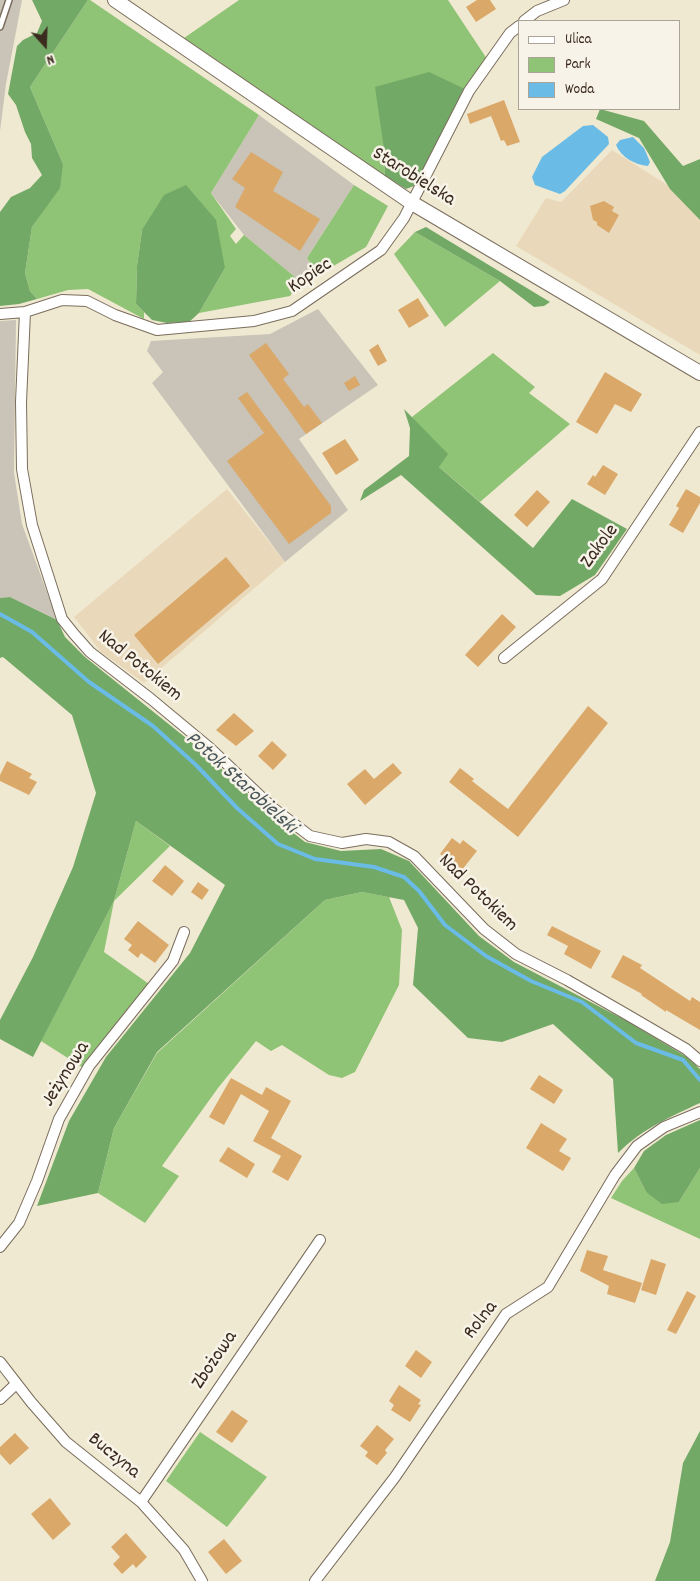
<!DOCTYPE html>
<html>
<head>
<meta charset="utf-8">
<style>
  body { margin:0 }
  #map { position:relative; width:700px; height:1581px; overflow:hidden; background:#f0e9d1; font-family:Dekko,sans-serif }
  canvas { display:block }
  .legend { position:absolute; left:518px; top:20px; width:162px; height:90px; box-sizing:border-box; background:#f7f3e8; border:1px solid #aca397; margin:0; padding:6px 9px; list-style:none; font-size:15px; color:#3b2a1e }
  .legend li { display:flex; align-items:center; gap:10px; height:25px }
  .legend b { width:25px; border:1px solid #aca397 }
  .north { position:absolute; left:20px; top:20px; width:50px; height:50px; -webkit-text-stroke:4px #f7f3e8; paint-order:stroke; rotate:160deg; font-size:14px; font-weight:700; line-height:20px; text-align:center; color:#3b2a1e }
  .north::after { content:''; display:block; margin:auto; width:18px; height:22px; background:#3b2a1e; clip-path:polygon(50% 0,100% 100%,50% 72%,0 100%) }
</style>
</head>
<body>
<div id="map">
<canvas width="700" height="1581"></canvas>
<ul class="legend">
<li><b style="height:6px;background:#fff"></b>Ulica</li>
<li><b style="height:14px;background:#8fc375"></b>Park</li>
<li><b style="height:14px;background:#6abbe5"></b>Woda</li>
</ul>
<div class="north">N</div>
</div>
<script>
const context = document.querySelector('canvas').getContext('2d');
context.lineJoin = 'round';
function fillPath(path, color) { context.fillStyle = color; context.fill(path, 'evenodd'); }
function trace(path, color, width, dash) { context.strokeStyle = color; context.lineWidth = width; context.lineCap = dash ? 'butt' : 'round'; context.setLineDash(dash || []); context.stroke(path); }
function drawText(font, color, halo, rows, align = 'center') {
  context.font = font + ' Dekko,sans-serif'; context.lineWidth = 5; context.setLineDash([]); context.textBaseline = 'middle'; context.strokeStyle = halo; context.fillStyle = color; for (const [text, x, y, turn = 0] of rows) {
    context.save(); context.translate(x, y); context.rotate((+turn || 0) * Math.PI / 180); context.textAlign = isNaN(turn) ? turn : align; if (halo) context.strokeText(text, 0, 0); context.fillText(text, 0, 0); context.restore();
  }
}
fillPath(new Path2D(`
  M612 150 680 193 700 213V355L516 246 546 198 561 202Z
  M227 489 285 562 144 683 101 652 74 617Z`), '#e9d9ba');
fillPath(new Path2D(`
  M0 0H22L6 84 0 131Z
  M259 115 354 185 307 258 318 275 301 282 244 235 211 193Z
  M318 309 378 385 299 439 348 510 285 562 152 383 163 372 147 351 151 341 270 334Z
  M16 320 14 473 22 524 57 620 10 597 0 598V321Z`), '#c9c3b8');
fillPath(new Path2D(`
  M88 0H90L259 115 211 193 236 229 230 236 236 244 244 235 301 282 290 296 199 313 225 268 142 230 137 266 136 304 144 312V319L88 289 68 290 37 299 30 291 25 273 32 227 45 208 63 164 30 87Z
  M239 0H448L489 62 469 91 383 142 385 176 184 38Z
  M354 185 388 206 366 247 318 275 307 258Z
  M415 232 500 281 445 327 394 254Z
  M493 353 535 387 529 393 570 424 480 502 438 466 412 417Z
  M136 821 170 846 114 901 104 952 149 984 82 1067 41 1041 114 901Z
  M362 892 389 897 402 930 399 985 355 1072 342 1078 329 1075 282 1045 271 1051 256 1041 218 1088 162 1166 179 1176 145 1223 98 1193 114 1128 157 1053 325 900Z
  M634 1168 646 1192 679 1202 700 1168V1239L611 1198 622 1181Z
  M200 1432 267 1477 227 1527 166 1481Z`), '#8fc375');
fillPath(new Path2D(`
  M32 0H88L30 87 63 164 60 188 32 227 25 273 30 291 37 299 19 304 0 306V212L11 197 30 188 42 175 32 158 31 144 25 132 16 105 8 94 17 46 23 40 37 33 42 21Z
  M429 72 469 91 414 186 406 189 385 176 383 142 375 87Z
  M600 109 644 121 683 166 700 159V220L670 189 639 138 596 119Z
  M186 185 216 220 225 268 199 313 189 322 167 323 152 320 136 304 137 266 142 230 164 195Z
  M426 227 550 302 544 306 534 307 500 281 415 232Z
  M404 409 448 454 439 467 533 548 572 499 627 529 595 575 560 596 536 595 401 475 360 501 364 490 409 456 410 428Z
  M10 597 57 620 65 637 85 657 206 754 269 814 305 842 341 851 381 849 409 861 479 936 514 962 627 1021 687 1057 700 1069V1103C670 1117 642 1129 618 1153L613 1079 553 1024 502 1042 468 1038 413 985 418 928 404 900 362 892 325 900 157 1052 114 1128 98 1193 37 1206 69 1121 106 1057 190 953 225 885 136 821 114 901 33 1057 0 1039V1020L33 957 73 867 96 793 72 715 3 657 0 658V598Z
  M700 1120V1168L679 1202 662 1204 646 1192 634 1168 644 1151 666 1135Z
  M700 1431V1581H655L670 1542 683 1463Z`), '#73a966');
fillPath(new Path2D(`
  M593 125 608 137 609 144 565 191 560 194 535 185 532 177 542 157 583 126Z
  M633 137 644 148 650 162 648 166C635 165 621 157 616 145L620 140Z`), '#6abbe5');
trace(new Path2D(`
  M0 614 32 632 89 682 153 726 196 765 237 808 278 844 315 859 374 867 404 877 419 891 445 925 486 956 531 981 582 1002 636 1043 683 1060 700 1080`), '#6abbe5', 4);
fillPath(new Path2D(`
  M477 0H490L496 9 476 22 466 7Z
  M504 100 520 142 507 146 504 140 501 141 491 116 470 124 467 114Z
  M251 152 283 172 273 191 320 219 300 251 235 207 245 188 232 179Z
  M604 201 614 207 612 211 619 215 609 233 597 225V222L593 220 590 206Z
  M418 298 429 316 409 328 398 310Z
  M266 343 289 374 283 379 304 407 308 404 322 423 306 434 249 355Z
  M378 344 387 361 378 366 369 350Z
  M605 372 642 394 631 412 615 404 597 434 576 422Z
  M355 376 360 385 349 391 344 383Z
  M247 392 331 506V513L289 544 227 461 264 433 238 398Z
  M345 439 359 460 336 475 322 453Z
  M603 465 618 474 605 495 587 484 593 475 595 477Z
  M686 489 700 497V503L683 533 669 525 679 508 676 506Z
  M537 490 550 502 527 527 514 515Z
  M226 557 250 586 158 664 134 635Z
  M502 614 516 627 478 667 465 655Z
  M588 706 608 723 518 837 449 782 460 768 474 779 472 781 508 809Z
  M234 713 254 731 236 746 216 730Z
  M272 741 287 755 273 770 258 756Z
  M7 761 32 774 29 778 37 782 29 795 0 781V775Z
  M393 763 402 773 365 805 347 784 365 769 374 779Z
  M452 838 460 844 463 840 477 851 461 871 440 854Z
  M165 865 184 881 172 896 152 881Z
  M198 882 209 890 202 900 191 892Z
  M138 921 169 945 155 963 141 953 138 958 128 950 132 945 124 939Z
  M552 926 601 951 591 969 564 954 568 946 547 935Z
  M623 955 642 965 640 968 690 1001 692 997 700 1002V1030L666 1010V1012L641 995 642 994 611 977Z
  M539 1075 563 1090 554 1104 530 1089Z
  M231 1078 262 1095 266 1087 291 1101 271 1138 302 1156 288 1181 272 1172 281 1156 253 1141 269 1111 241 1094 224 1125 209 1117Z
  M541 1123 567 1139 559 1151 571 1158 563 1171 526 1148Z
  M228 1147 255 1164 247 1178 219 1161Z
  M587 1250 608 1256 603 1270 642 1283 635 1303 607 1294 609 1286 580 1271Z
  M651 1259 666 1264 656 1295 641 1290Z
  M687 1291 696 1296 676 1334 667 1330Z
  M416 1350 432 1362 421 1378 405 1366Z
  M399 1385 421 1400 418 1404 421 1405 410 1422 391 1410 394 1405 389 1401Z
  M232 1410 248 1421 232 1443 216 1432Z
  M377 1425 394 1439 385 1450 387 1453 377 1465 365 1456 368 1452 360 1446Z
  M15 1433 29 1448 10 1465 0 1454V1447Z
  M50 1498 71 1524 53 1540 31 1514Z
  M126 1533 147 1557 136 1568 133 1564 122 1574 113 1564 120 1557 111 1547Z
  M224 1539 242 1561 226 1574 208 1552Z`), '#daa869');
const lane = new Path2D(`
  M0 27 9 0`);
const street = new Path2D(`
  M524 21 537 11 564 0
  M25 312 21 402 22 469 32 525 62 619 74 634 90 652 151 699 210 748 273 808 310 836 342 843 366 839 389 842 414 856 484 929 516 954 567 980 626 1014 686 1049 700 1061
  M0 314 25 312 62 300 87 301 115 315 157 330 254 321 292 311 381 250 404 218 469 91 510 33 519 26
  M504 658 602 579 700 432
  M0 1247 19 1223 37 1181 59 1119 89 1066 173 961 184 932
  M0 1362 31 1402 66 1442 141 1502 184 1550 202 1581
  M0 1399 16 1384
  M141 1502 320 1240
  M315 1581 395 1477 506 1314 548 1287 615 1175 637 1146 664 1127 700 1112`);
const secondary = new Path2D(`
  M115 0 412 203 700 373`);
trace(lane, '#7a6d5d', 8);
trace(street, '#7a6d5d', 12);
trace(secondary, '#7a6d5d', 16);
trace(lane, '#fff', 5);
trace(street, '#fff', 10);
trace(secondary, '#fff', 14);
drawText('20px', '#3b2a1e', '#f7f3e8', [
  ["Starobielska",413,178,32],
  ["Kopiec",311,277,-34],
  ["Zakole",601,547,-53],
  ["Nad Potokiem",139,667,39],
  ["Nad Potokiem",477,894,44],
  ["Jeżynowa",67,1075,-58],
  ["Rolna",482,1321,-52],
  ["Zbożowa",216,1361,-56],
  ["Buczyna",113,1457,39]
]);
drawText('italic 21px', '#49565a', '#f7f3e8', [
  ["Potok Starobielski",240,784,42]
]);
</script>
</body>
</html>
